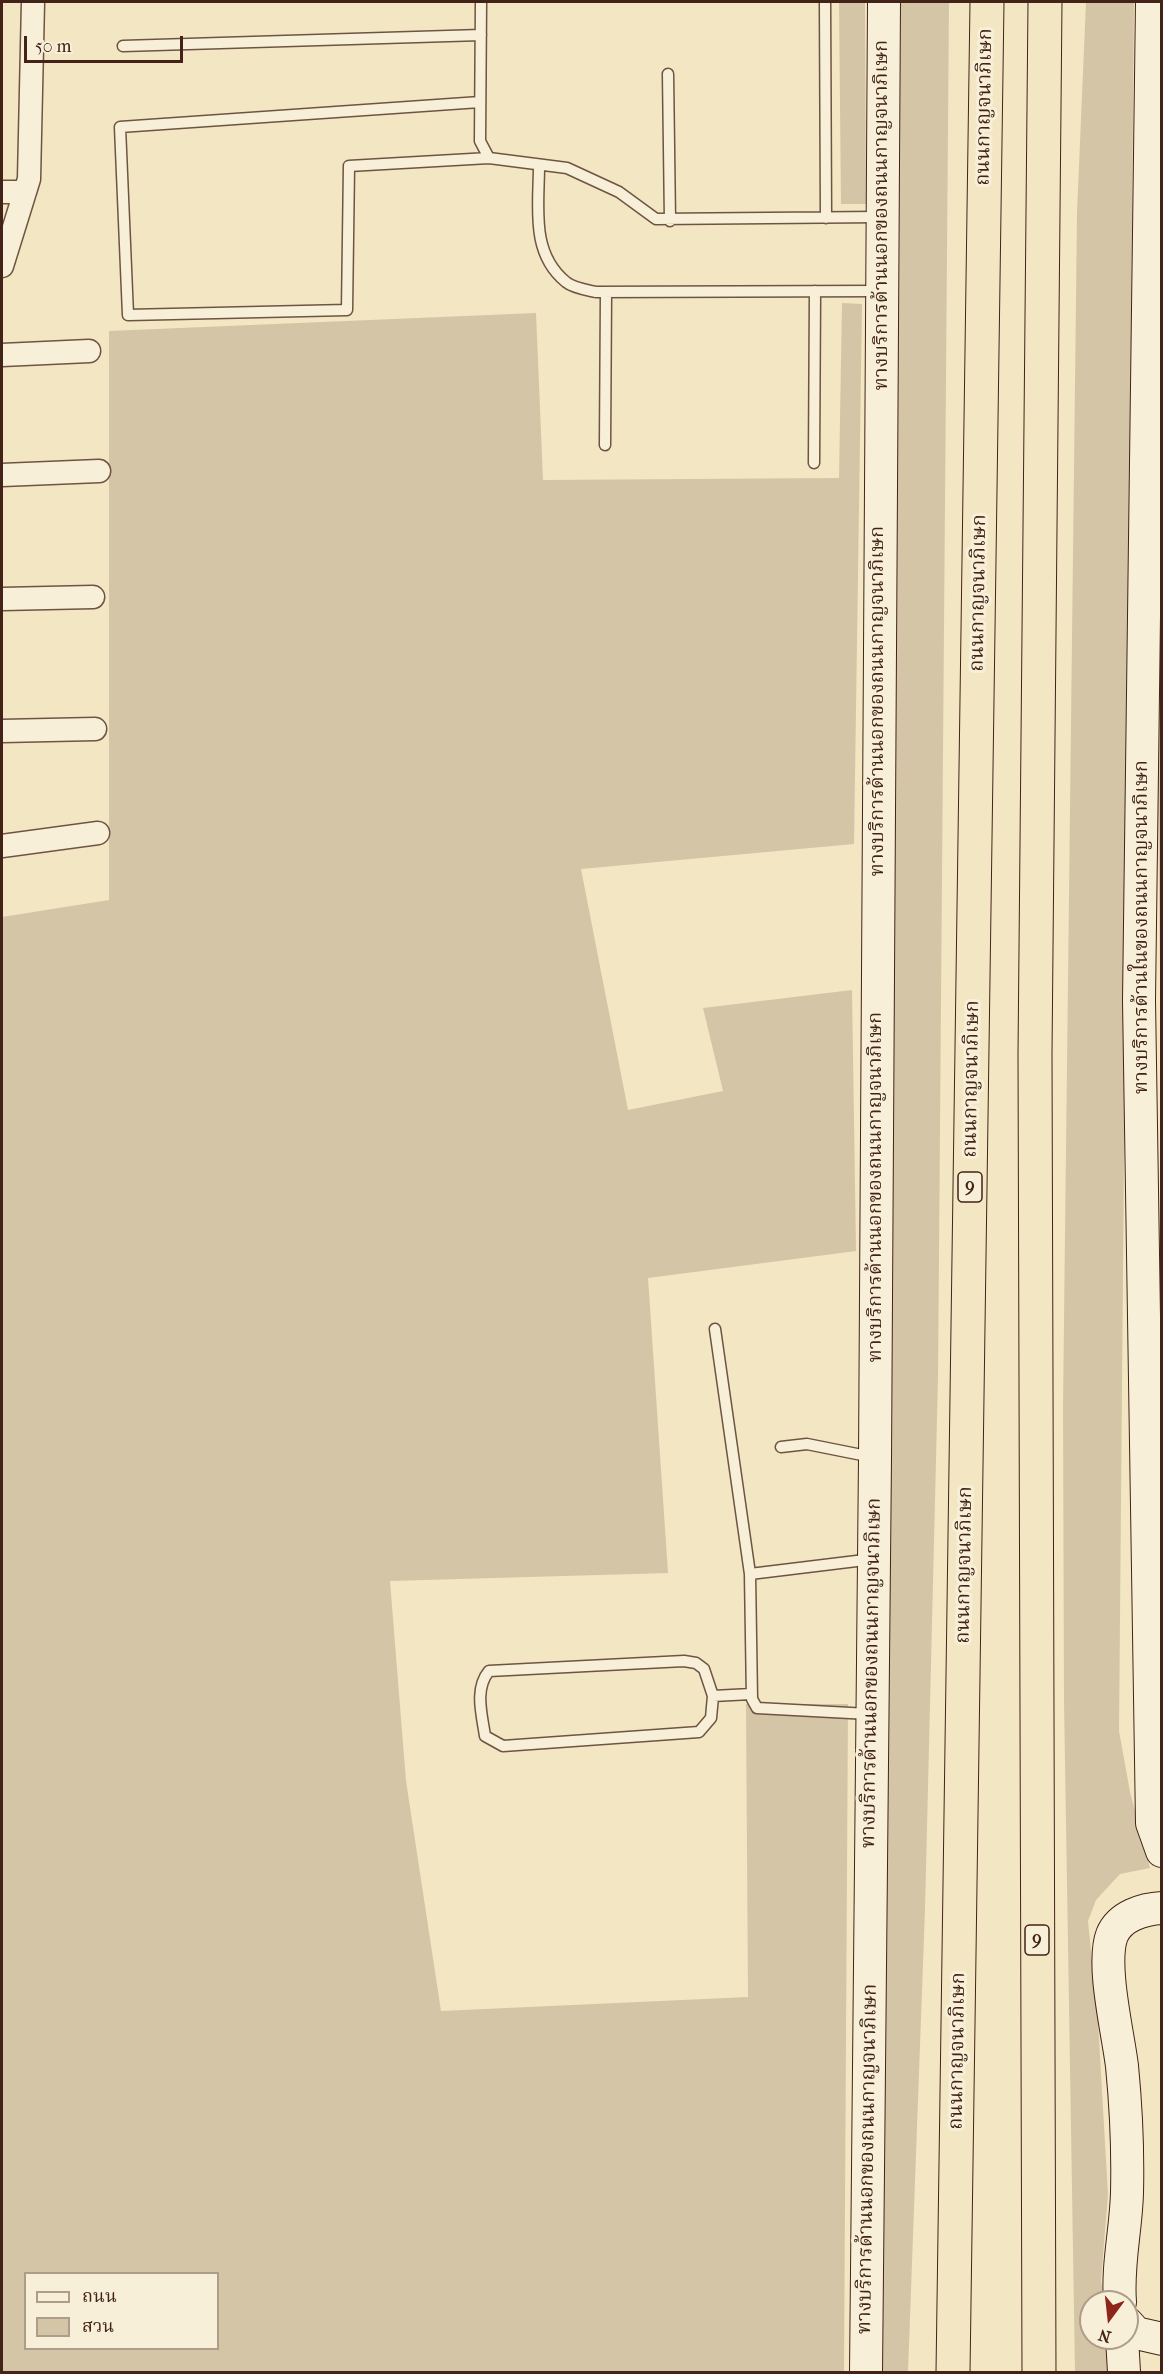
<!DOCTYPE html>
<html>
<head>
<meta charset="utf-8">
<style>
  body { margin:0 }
  #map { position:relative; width:1163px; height:2374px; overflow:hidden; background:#f2e6c3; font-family:"IM FELL French Canon","Noto Serif Thai",serif }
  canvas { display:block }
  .frame { position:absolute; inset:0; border:3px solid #432317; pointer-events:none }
  .legend { position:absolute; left:24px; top:2272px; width:195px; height:78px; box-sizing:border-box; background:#f7efd8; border:2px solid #af9d8b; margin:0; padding:8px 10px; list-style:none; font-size:18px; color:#432317 }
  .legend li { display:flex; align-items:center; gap:12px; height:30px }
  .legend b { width:30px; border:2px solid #af9d8b }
  .north { position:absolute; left:1079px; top:2290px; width:60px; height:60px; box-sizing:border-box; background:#f7efd8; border:2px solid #af9d8b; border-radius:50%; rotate:195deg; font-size:16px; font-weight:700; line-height:24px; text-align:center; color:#432317 }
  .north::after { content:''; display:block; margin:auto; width:21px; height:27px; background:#8f2418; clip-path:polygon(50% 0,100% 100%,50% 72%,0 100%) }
  .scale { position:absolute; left:24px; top:36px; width:159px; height:27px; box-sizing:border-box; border:3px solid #432317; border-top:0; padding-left:8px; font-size:18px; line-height:21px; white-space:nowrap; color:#432317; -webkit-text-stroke:4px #f7efd8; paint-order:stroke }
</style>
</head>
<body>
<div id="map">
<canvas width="1163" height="2374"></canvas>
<div class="frame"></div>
<ul class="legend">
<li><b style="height:8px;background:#f7efd8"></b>ถนน</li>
<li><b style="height:16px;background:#d4c5a6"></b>สวน</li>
</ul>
<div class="north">N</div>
<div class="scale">50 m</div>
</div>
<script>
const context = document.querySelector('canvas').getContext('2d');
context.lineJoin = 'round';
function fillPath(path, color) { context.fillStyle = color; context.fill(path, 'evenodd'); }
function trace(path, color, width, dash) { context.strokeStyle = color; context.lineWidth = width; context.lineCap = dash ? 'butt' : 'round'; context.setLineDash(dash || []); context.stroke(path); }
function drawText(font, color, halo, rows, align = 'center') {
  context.font = font + ' "IM FELL French Canon","Noto Serif Thai",serif'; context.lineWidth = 6; context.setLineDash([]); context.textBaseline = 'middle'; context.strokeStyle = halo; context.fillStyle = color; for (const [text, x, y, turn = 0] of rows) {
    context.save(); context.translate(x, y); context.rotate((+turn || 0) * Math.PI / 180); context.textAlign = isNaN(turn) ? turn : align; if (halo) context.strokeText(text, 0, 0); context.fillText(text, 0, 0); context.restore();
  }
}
fillPath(new Path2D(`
  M839 2H865L866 204H841Z
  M894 2H949L938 1377 925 1909 908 2372H873Z
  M1086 2H1134L1119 1731 1130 1792 1150 1868 1120 1874 1096 1900 1088 1921 1098 2021 1108 2195 1101 2280 1104 2302H1091V2338H1108L1109 2372H1075L1064 1700 1063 1406 1077 213Z
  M842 303 862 304 854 844 581 869 628 1110 723 1091 703 1008 852 990 856 1251 648 1278 668 1573 390 1581 406 1781 441 2011 748 1997 746 1704H848L844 2372H2V917L109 900V331L536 313 543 480 839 478ZM26 2274H218V2348H26Z
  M1161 517V1074L1156 594Z`), '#d4c5a6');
const lane = new Path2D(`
  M481 2 480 141 489 158 567 168 619 192 656 219 879 217
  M825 2 826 218
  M123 46 481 35
  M668 74 670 221
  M480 102 120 127 128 315 347 310 349 166 489 158
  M539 165C539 206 530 253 566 282 573 288 587 290 596 292L878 291
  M605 445 606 293
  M814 463 815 291
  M715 1329 750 1574
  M781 1447 807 1444 872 1457
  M684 1661 696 1663 704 1669 713 1696 711 1718 699 1732 503 1746 485 1736C482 1715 474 1689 489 1671Z
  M713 1696 751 1694
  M869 1714 757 1708 752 1699 750 1574 873 1559`);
const street = new Path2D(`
  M2 192H25
  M2 266 29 179 33 2
  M2 355 89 351
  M2 475 99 471
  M2 599 93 597
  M2 731 95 729
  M2 846 98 833`);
const secondary = new Path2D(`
  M1152 2 1139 1000 1152 1823 1162 1851
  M1120 2302C1117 2265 1126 2230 1127 2193 1128 2152 1126 2107 1122 2066 1118 2033 1101 1964 1112 1935 1120 1916 1143 1909 1162 1908
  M1127 2323 1136 2333 1162 2339
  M1122 2338 1124 2372
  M866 2372 875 1458 884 2`);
const highway = new Path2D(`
  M953 2372 987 2
  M1039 2372 1035 1053 1045 2`);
trace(lane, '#6f5442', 13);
trace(street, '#6f5442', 25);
trace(secondary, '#432317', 34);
trace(highway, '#432317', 35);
trace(lane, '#f7efd8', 10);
trace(street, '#f7efd8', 22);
trace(secondary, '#f7efd8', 32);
trace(highway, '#f2e6c3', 33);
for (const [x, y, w] of [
  [970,1187,24],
  [1037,1940,24]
]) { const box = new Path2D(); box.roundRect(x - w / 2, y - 15, w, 30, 4.5); context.fillStyle = '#f7efd8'; context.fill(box); trace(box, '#432317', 1.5); }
drawText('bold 18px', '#432317', null, [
  ["9",970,1187],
  ["9",1037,1940]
]);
drawText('20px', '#432317', '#f7efd8', [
  ["ถนนกาญจนาภิเษก",985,107,-89],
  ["ทางบริการด้านนอกของถนนกาญจนาภิเษก",882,215,-90],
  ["ถนนกาญจนาภิเษก",979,593,-89],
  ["ทางบริการด้านนอกของถนนกาญจนาภิเษก",878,701,-90],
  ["ทางบริการด้านในของถนนกาญจนาภิเษก",1142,927,-90],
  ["ถนนกาญจนาภิเษก",972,1079,-89],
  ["ทางบริการด้านนอกของถนนกาญจนาภิเษก",876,1187,-90],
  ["ถนนกาญจนาภิเษก",965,1565,-89],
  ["ทางบริการด้านนอกของถนนกาญจนาภิเษก",872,1673,-89],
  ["ถนนกาญจนาภิเษก",958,2051,-89],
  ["ทางบริการด้านนอกของถนนกาญจนาภิเษก",868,2159,-89]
]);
</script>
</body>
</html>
